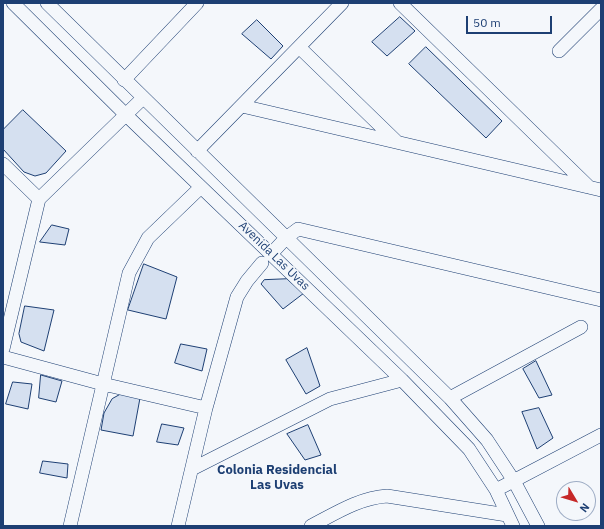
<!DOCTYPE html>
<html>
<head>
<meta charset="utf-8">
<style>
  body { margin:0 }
  #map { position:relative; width:604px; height:529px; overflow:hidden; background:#f4f7fb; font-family:"IBM Plex Sans",sans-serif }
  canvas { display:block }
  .frame { position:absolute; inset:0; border:4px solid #1d3f73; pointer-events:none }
  .north { position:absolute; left:556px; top:481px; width:40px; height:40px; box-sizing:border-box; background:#f4f7fb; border:1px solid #9eadc5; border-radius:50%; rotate:128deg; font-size:11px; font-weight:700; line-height:16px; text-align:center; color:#1d3f73 }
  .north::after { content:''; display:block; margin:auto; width:14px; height:18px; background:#c62828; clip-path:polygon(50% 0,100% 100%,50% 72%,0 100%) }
  .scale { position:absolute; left:466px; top:16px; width:86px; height:18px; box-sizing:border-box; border:2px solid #1d3f73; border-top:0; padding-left:5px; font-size:12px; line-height:14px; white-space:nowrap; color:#1d3f73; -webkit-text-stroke:3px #f4f7fb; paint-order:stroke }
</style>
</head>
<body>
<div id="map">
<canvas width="604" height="529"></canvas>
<div class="frame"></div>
<div class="north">N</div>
<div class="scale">50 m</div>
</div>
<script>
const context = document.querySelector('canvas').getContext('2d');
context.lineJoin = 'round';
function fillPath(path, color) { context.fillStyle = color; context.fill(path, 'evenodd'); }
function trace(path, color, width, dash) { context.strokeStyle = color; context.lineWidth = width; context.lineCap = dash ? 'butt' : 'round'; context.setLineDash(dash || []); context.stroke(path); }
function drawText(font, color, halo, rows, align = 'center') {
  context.font = font + ' "IBM Plex Sans",sans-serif'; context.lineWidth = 3; context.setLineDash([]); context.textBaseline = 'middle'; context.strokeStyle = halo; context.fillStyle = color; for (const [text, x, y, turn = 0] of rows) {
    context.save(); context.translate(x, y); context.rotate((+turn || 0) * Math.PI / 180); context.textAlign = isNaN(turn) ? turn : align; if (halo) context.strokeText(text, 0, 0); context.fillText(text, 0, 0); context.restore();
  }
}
const building = new Path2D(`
  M400 17 415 31 387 56 372 42Z
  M257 20 283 46 271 59 242 34Z
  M426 47 502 121 486 138 409 64Z
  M23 110 66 151 46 173 35 176 24 172 3 149V130Z
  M52 225 69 229 65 245 40 242Z
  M144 264 177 277 166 319 128 310Z
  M287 279 304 293 283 309 261 284 264 280Z
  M25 306 54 310 44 351 21 342 19 334Z
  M181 344 207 349 202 371 175 363Z
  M307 348 320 386 306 394 286 360Z
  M536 361 552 395 539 398 523 369Z
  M41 375 62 381 56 402 39 398Z
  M13 382 32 384 28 409 6 404Z
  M123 393 140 398 133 436 101 430 104 413 112 399Z
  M539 408 553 438 537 449 522 412Z
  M162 424 184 428 178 445 157 442Z
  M308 425 321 455 305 460 287 434Z
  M43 461 68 464 67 478 40 473Z`);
fillPath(building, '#d5e0f0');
trace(building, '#1d3f73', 1);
const minor = new Path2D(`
  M13 3 126 115 402 380 469 449 496 490 513 526
  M47 3 450 398 487 440 514 481 538 526
  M400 3 589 187
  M299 47 397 142
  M559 51 601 9
  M124 80 197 3
  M242 106 601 190
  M197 151 342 3
  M3 164 39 199
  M271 254 286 238 298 229 601 300
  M3 349 39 199 143 98
  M3 357 103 384 206 408
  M450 398 581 327
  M192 469 330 399 402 380
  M496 490 601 435
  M70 526 129 273 148 238 201 187
  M178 526 206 408 237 297 247 281 262 263
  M311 526C336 513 359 498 387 496L507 515`);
trace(minor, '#1d3f73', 14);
trace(minor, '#f4f7fb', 13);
drawText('12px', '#1d3f73', '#f4f7fb', [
  ["Avenida Las Uvas",274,256,44]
]);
drawText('bold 13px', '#1d3f73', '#f4f7fb', [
  ["Colonia Residencial",277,470],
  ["Las Uvas",277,485]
]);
</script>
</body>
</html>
